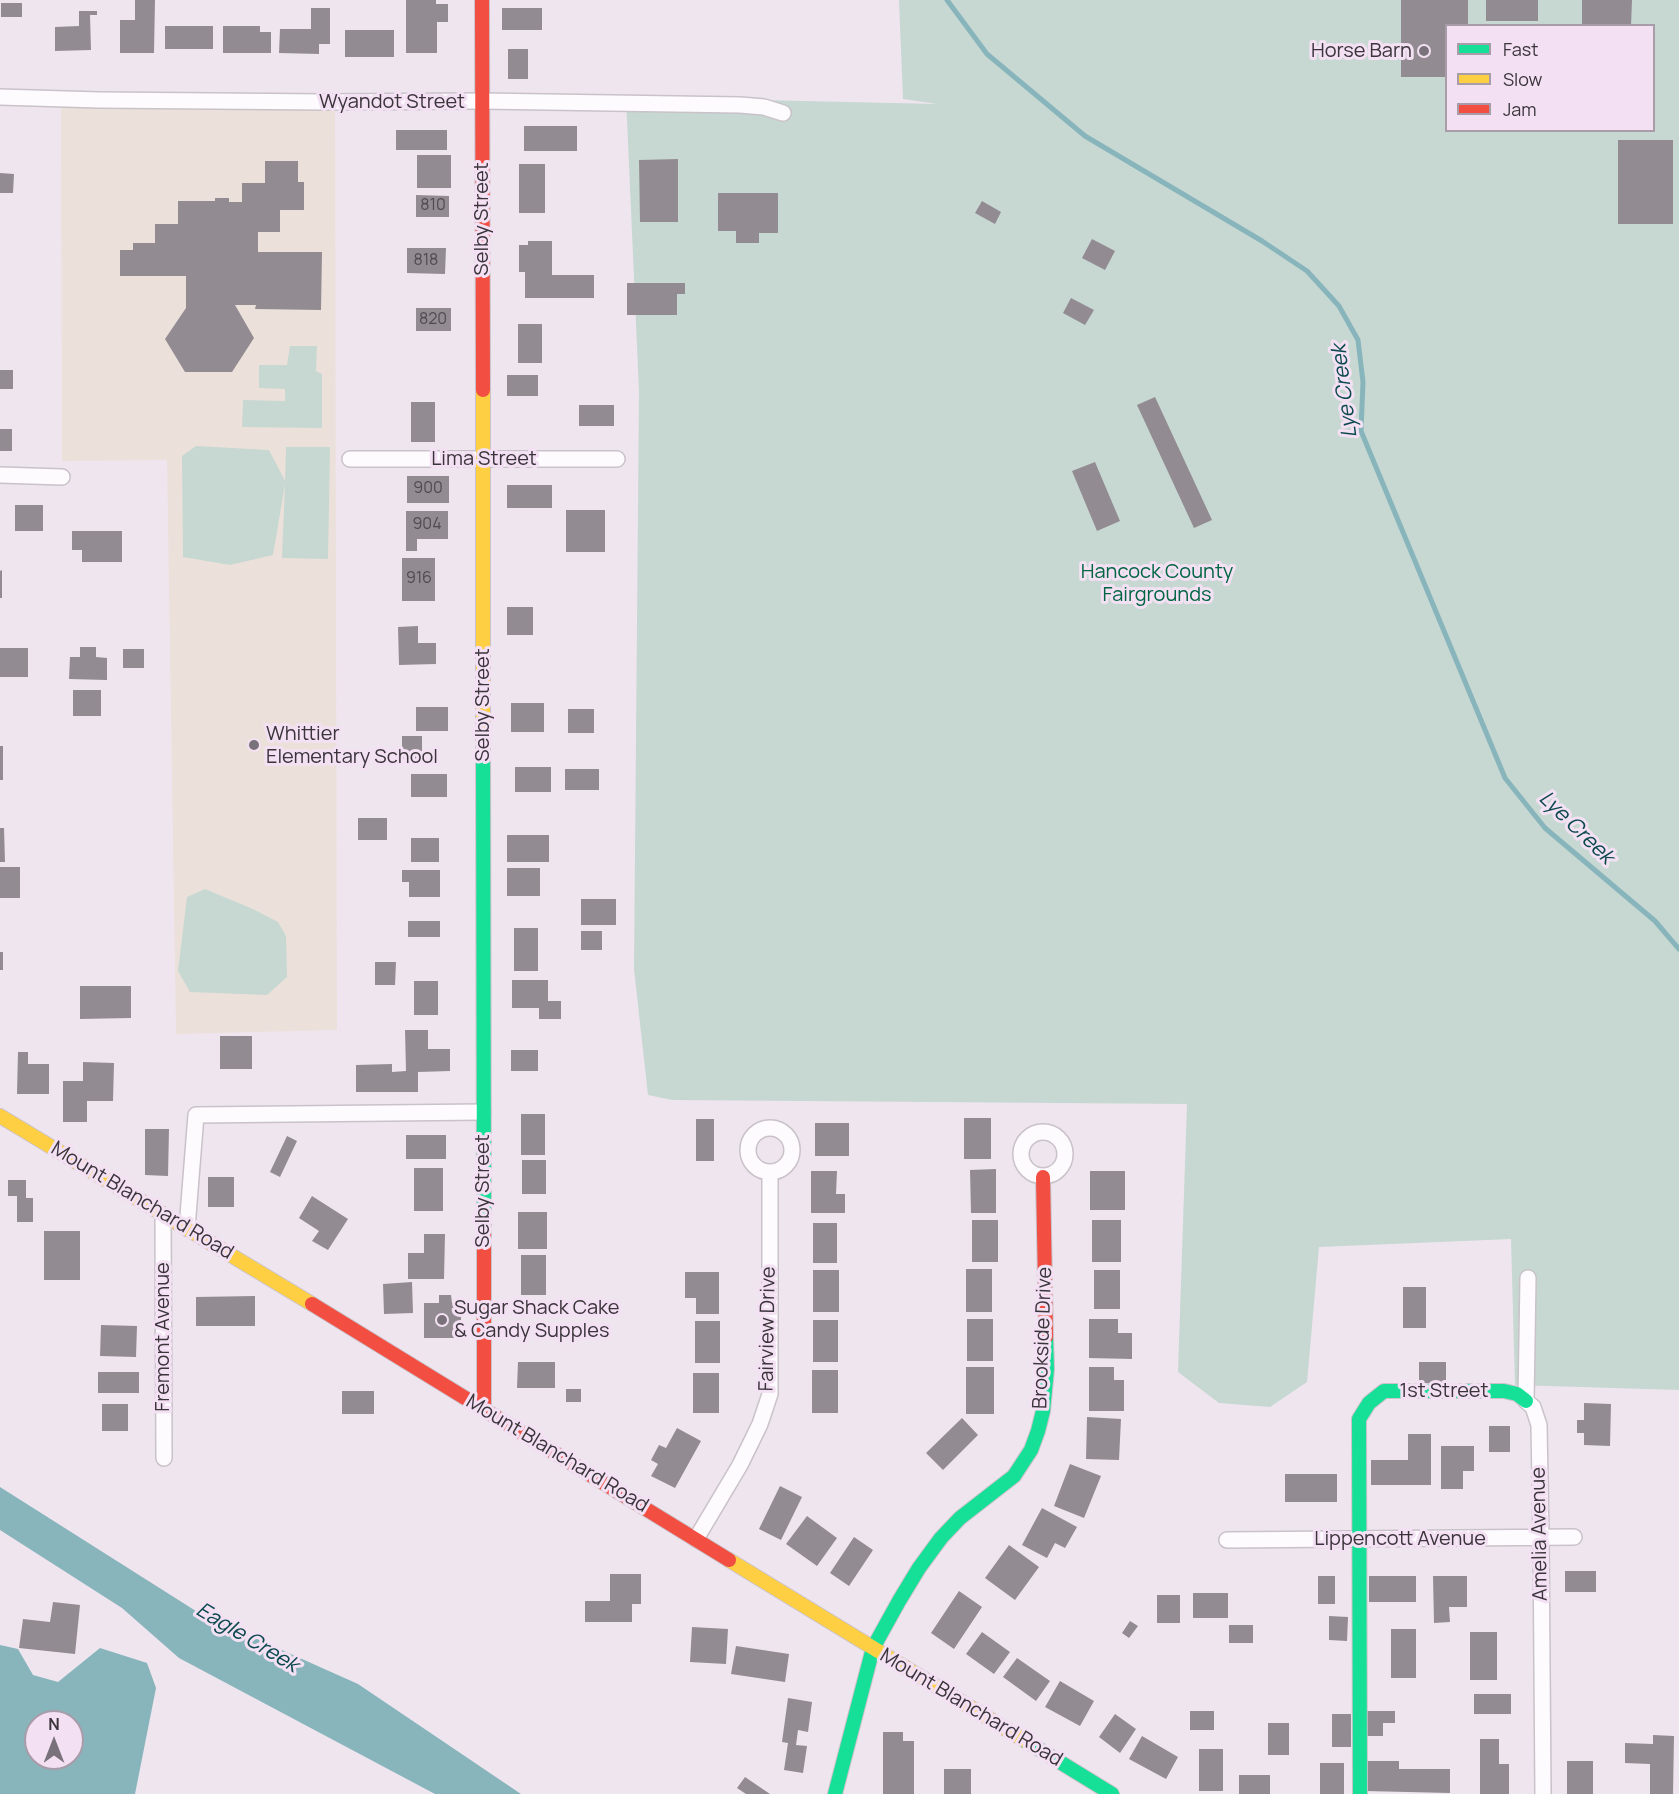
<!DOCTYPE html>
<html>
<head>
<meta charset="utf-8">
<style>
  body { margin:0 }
  #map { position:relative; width:1679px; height:1794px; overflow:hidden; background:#efe5ef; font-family:Manrope,sans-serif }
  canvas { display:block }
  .legend { position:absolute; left:1445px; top:24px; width:210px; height:108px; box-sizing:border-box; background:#f3e1f3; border:2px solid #a99ca9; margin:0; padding:8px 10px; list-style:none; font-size:18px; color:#3b343b }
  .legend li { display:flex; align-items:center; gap:12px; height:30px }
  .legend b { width:30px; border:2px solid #a99ca9 }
  .north { position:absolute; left:24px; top:1710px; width:60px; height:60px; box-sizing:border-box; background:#f3e1f3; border:2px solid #a99ca9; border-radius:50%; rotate:0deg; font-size:16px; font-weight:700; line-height:24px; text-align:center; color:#3b343b }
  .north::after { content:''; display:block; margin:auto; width:21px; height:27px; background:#7a727a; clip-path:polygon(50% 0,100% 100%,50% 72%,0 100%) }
</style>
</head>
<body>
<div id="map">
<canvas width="1679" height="1794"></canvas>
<ul class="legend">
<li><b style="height:8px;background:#16e098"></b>Fast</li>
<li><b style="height:8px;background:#ffcf43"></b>Slow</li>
<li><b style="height:8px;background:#f24e42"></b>Jam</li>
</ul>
<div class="north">N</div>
</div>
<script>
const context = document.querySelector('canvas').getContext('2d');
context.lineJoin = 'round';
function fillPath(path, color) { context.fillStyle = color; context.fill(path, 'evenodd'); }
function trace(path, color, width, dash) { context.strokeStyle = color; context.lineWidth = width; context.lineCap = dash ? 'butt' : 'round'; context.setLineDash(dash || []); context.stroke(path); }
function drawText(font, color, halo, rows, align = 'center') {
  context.font = font + ' Manrope,sans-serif'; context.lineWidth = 6; context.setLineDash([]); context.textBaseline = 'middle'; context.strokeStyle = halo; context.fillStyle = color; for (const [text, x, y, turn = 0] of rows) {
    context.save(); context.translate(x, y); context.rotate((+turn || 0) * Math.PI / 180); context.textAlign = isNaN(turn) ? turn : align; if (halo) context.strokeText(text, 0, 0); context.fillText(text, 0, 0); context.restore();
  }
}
fillPath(new Path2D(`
  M61 99 335 102 337 1030 176 1034 167 460 62 461Z`), '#ebe1da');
fillPath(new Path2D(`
  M899 0H1679V1390L1515 1385 1511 1239 1319 1247 1307 1382 1270 1407 1219 1403 1178 1372 1187 1104 672 1100 648 1095 634 969 639 391 626 97 937 104 903 99ZM1446 26H1654V130H1446Z
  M290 346H317L316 371 322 374V428L242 427 243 400 285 401V389L259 388V365H287Z
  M196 446 269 450 285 481 286 447H330L328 559 282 558 285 484 273 555 230 565 183 557 182 456Z
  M205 889 253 909 278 922 286 936 287 977 267 995 190 992 178 971 187 897Z`), '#c6d8d1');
fillPath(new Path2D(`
  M0 1487 199 1613 358 1684 521 1794H435L179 1658 122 1608 0 1530Z
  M0 1645 18 1649 33 1675 58 1682 100 1648 147 1663 156 1688 135 1794H0ZM36 1722H72V1758H36Z`), '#88b4bc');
trace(new Path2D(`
  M947 0 987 54 1085 136 1262 241 1307 271 1339 306 1358 340 1363 382 1361 431 1505 778 1545 828 1655 921 1679 949`), '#88b4bc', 5);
fillPath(new Path2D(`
  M135 0H155L154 53H120V20H135Z
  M406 0H436V4H448V22H437V53H406Z
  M1401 0H1468V26H1446V77H1401Z
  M1486 0H1538V21H1486Z
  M1582 0H1632L1631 26H1582Z
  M1 3H22V17H1Z
  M311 8H330V44H319V54L279 53 280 29H311Z
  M502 8H542V30H502Z
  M79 11H97V15H90L91 50 55 51V27L79 26Z
  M165 26H213V49H165Z
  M223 26H260V32H271V53H223Z
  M345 30H394V57H345Z
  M508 49H528V79H508Z
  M524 126H577V151H524Z
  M396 130H447V150H396Z
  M1618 140H1673V224H1618Z
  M417 155H451V188H417Z
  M678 159V222H640L639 160Z
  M265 161H298V182H304V210H280V232H258V252H322L321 310 255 309 256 305H235L254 338 232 372H185L165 339 186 308V276H120V250H133V243H155V224H178V201H215V198H229V202H242V183H265Z
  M519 164H545V213H519Z
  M0 173 14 174 13 193H0Z
  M718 193H778V233H759V243H736V231H718Z
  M416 195 449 196V217H416Z
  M982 201 1001 212 995 224 975 213Z
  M1092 239 1115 251 1105 270 1082 258Z
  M528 241H552V275H594V298H525V272H519V245H528Z
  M407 248H446L445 274 407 273Z
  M627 283H685V294H677V315H627Z
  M1071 298 1094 310 1085 325 1063 313Z
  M416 308H451V331H416Z
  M518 324H542V363H518Z
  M0 370H13V389H0Z
  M507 375H538V396H507Z
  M1155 397 1212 520 1194 528 1137 405Z
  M411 402H435V442H411Z
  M579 405H614V426H579Z
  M0 429H12V451H0Z
  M1095 462 1120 521 1097 531 1072 471Z
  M407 476H449V503H407Z
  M507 485H552V508H507Z
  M15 505H43V531H15Z
  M566 510H605V552H566Z
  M406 511H448V539H417V551H406Z
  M72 531H122V562H82V550H72Z
  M402 558H435V601H402Z
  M2 570V598H0V571Z
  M507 607H533V635H507Z
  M418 626V643H436V664L399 665 398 627Z
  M80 647H96V657L107 658V680L69 679 70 657H80Z
  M0 648H28V677H0Z
  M123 649H144V668H123Z
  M73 690H101V716H73Z
  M511 703H544V732H511Z
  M416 707H448V731H416Z
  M568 709H594V733H568Z
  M402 736H422V759H402Z
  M0 746H3V780H0Z
  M515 767H551V792H515Z
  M565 769H599V790H565Z
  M411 774H447V797H411Z
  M358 818H387V840H358Z
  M0 828H4L5 862H0Z
  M507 835H549V862H507Z
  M411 838H439V862H411Z
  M0 867H20V898H0Z
  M507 868H540V896H507Z
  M402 870H440V897H409V882H402Z
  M581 899H616V925H581Z
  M408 921H440V937H408Z
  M514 928H538V971H514Z
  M581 931H602V950H581Z
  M0 952H3V970H0Z
  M375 962H396L395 985H375Z
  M512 980H548V1001H561V1019H539V1008H512Z
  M414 981H438V1015H414Z
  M80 986H131V1018L80 1019Z
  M405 1030H428V1049H450V1071L418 1072V1092H356V1065L392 1064V1072L406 1071Z
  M220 1036H252V1069H220Z
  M511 1050H538V1071H511Z
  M18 1052H28V1064H49V1094H17Z
  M83 1062 114 1063 113 1101H87V1122H63V1081H83Z
  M521 1114H545V1155H521Z
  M964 1118H991V1159H964Z
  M696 1119H714V1161H696Z
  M815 1123H849V1156H815Z
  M145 1129H169L168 1176 145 1175Z
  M406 1135H446V1159H406Z
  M287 1136 297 1141 280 1177 270 1172Z
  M522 1160H546V1194H522Z
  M414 1168H443V1211H414Z
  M996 1169V1213H971L970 1170Z
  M811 1171H837L836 1194H845V1213H811Z
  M1090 1171H1125V1210H1090Z
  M208 1177H234V1207H208Z
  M8 1180H26V1198H33V1222H17V1196H8Z
  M312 1196 348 1219 328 1250 312 1241 319 1231 299 1218Z
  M518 1212H547V1249H518Z
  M972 1220H998V1262H972Z
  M1092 1220H1121V1262H1092Z
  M813 1223H837V1263H813Z
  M44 1231H80V1280H44Z
  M424 1234H445L444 1279H408V1253H424Z
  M521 1255H546V1295H521Z
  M966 1269H992V1312H966Z
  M813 1270H839V1312H813Z
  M1094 1270H1120V1309H1094Z
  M685 1272H719V1314H696V1298H685Z
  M412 1282 413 1313 384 1314 383 1284Z
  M1403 1287H1426V1328H1403Z
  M439 1295H451L452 1303H461V1338H424V1303H439Z
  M255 1296V1326H196V1297Z
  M967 1319H993V1361H967Z
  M1089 1319H1118V1333H1132V1359L1089 1358Z
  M813 1320H838V1362H813Z
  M695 1321H720V1363H695Z
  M101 1325 137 1326 136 1357 100 1356Z
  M518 1362H555V1388H517Z
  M1419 1362H1446V1388H1419Z
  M966 1367H994V1414H966Z
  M1089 1367H1114V1380H1124V1411H1089Z
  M812 1370H838V1413H812Z
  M98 1372H139V1393H98Z
  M693 1373H719V1413H693Z
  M566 1389H581V1402H566Z
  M342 1391H374V1414H342Z
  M1584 1403 1611 1404 1610 1446 1584 1445V1433H1577V1420H1584Z
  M102 1404H128V1431H102Z
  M1087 1417 1121 1419 1119 1460 1086 1459Z
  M962 1418 978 1435 943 1470 926 1453Z
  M1489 1426H1510V1452H1489Z
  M677 1428 701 1441 675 1488 651 1476 658 1464 651 1460 659 1445 666 1448Z
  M1408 1434H1431V1485H1371V1460H1408Z
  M1441 1446H1474V1471H1463V1489H1441Z
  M1070 1464 1101 1476 1084 1518 1054 1506Z
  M1285 1474H1337V1502H1285Z
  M780 1486 802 1497 781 1540 759 1529Z
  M1042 1508 1077 1527 1065 1548 1055 1543 1047 1558 1022 1545Z
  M807 1516 837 1538 817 1566 786 1544Z
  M854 1537 873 1550 849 1586 830 1573Z
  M1009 1545 1039 1567 1015 1600 985 1578Z
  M1565 1571H1596V1592H1565Z
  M610 1574H641V1604H632V1622H585V1601H610Z
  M1318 1576H1335V1604H1318Z
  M1369 1576H1416V1602H1369Z
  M1433 1576H1467V1607H1449L1450 1622 1434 1623Z
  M959 1591 982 1607 954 1649 931 1633Z
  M1193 1593H1228V1618H1193Z
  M1157 1595H1180V1623H1157Z
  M53 1602 80 1605 75 1654 19 1648 23 1619 50 1622Z
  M1329 1616 1348 1617 1347 1641 1329 1640Z
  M1130 1621 1138 1626 1129 1638 1122 1633Z
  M1229 1625H1253V1643H1229Z
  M692 1627 728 1629 726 1664 690 1662Z
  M1391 1629H1416V1678H1391Z
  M982 1632 1010 1652 994 1674 966 1654Z
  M1470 1632H1497V1680H1470Z
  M736 1646 789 1654 785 1682 731 1674Z
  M1017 1658 1050 1681 1036 1701 1003 1677Z
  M1060 1681 1094 1701 1080 1726 1045 1707Z
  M1474 1694H1511V1714H1474Z
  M788 1698 812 1702 808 1732 798 1730 796 1745 807 1746 803 1773 784 1770 788 1743 782 1742Z
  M1190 1711H1214V1730H1190Z
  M1365 1711H1395V1723H1383V1736H1365Z
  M1115 1714 1136 1729 1120 1753 1099 1737Z
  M1332 1714H1351V1747H1332Z
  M1268 1723H1289V1755H1268Z
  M883 1732H903V1741H914V1794H883Z
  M1653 1735 1674 1736 1673 1794H1650V1764L1625 1763V1743L1653 1744Z
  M1142 1736 1178 1757 1166 1779 1129 1759Z
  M1480 1739H1499V1764H1509V1794H1480Z
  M1199 1749H1223V1791H1199Z
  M1365 1761H1399V1769H1450V1793L1365 1791Z
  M1567 1761H1593V1794H1567Z
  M1320 1763H1344V1794H1320Z
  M944 1769H971V1794H944Z
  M1239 1775H1270V1794H1239Z
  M745 1777 770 1794H746L737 1788Z`), '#938b92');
const street = new Path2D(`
  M0 97 99 100 325 102 482 101 740 105 764 107 783 113
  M350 459H617
  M0 475 62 477
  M748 1150a22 22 0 1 1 44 0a22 22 0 1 1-44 0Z
  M1021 1154a22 22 0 1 1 44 0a22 22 0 1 1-44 0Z
  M163 1215 164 1458
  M187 1228 196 1115 483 1112
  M1528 1278 1526 1401 1533 1407 1539 1425 1541 1537 1543 1794
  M696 1539 740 1465 760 1424 770 1394V1173
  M1227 1540 1574 1537`);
const fast = new Path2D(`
  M483 742 484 1225
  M1024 1740 1112 1794
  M835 1794 873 1648 899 1601 919 1568 941 1538 960 1518 1014 1476 1031 1450 1038 1431 1043 1411 1047 1369 1046 1337
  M1360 1794 1359 1419 1369 1403 1384 1391H1504L1517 1394 1526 1401`);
const slow = new Path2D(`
  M483 390V742
  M0 1116 312 1304
  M729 1560 1024 1740`);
const jam = new Path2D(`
  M482 0 483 390
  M1043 1177 1046 1337
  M484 1225V1410
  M312 1304 729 1560`);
trace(street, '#c9c2c9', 18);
trace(fast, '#c9c2c9', 16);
trace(slow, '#c9c2c9', 16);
trace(jam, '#c9c2c9', 16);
trace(street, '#fdfbfd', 15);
trace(fast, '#16e098', 14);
trace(slow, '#ffcf43', 14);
trace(jam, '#f24e42', 14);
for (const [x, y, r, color] of [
  [1424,51,6,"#7a727a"],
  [254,745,6,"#7a727a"],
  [442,1320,6,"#7a727a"]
]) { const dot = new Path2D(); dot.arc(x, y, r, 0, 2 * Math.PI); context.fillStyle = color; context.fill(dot); trace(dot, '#f3e1f3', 2); }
drawText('16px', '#514a51', null, [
  ["810",433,206],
  ["818",426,261],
  ["820",433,320],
  ["900",428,489],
  ["904",427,525],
  ["916",419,579]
]);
drawText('20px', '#3b343b', '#f3e1f3', [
  ["Horse Barn",1412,51,"right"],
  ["Whittier",266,734],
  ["Elementary School",266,757],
  ["Sugar Shack Cake",454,1308],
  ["& Candy Supples",454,1331]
], 'left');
drawText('20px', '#3b343b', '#f3e1f3', [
  ["Wyandot Street",392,102],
  ["Selby Street",482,219,-90],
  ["Lima Street",484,459],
  ["Selby Street",483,705,-90],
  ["Selby Street",483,1191,-90],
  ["Mount Blanchard Road",142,1201,31],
  ["Fairview Drive",768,1329,-89],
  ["Fremont Avenue",163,1337,-90],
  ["Brookside Drive",1043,1338,-88],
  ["1st Street",1444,1391],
  ["Mount Blanchard Road",557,1454,31],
  ["Amelia Avenue",1540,1534,-91],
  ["Lippencott Avenue",1400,1539],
  ["Mount Blanchard Road",971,1708,31]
]);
drawText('20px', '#006543', '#f3e1f3', [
  ["Hancock County",1157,572],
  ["Fairgrounds",1157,595]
]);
drawText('italic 21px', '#0b494f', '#f3e1f3', [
  ["Lye Creek",1345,391,-97],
  ["Lye Creek",1576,828,44],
  ["Eagle Creek",247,1638,31]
]);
</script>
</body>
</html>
